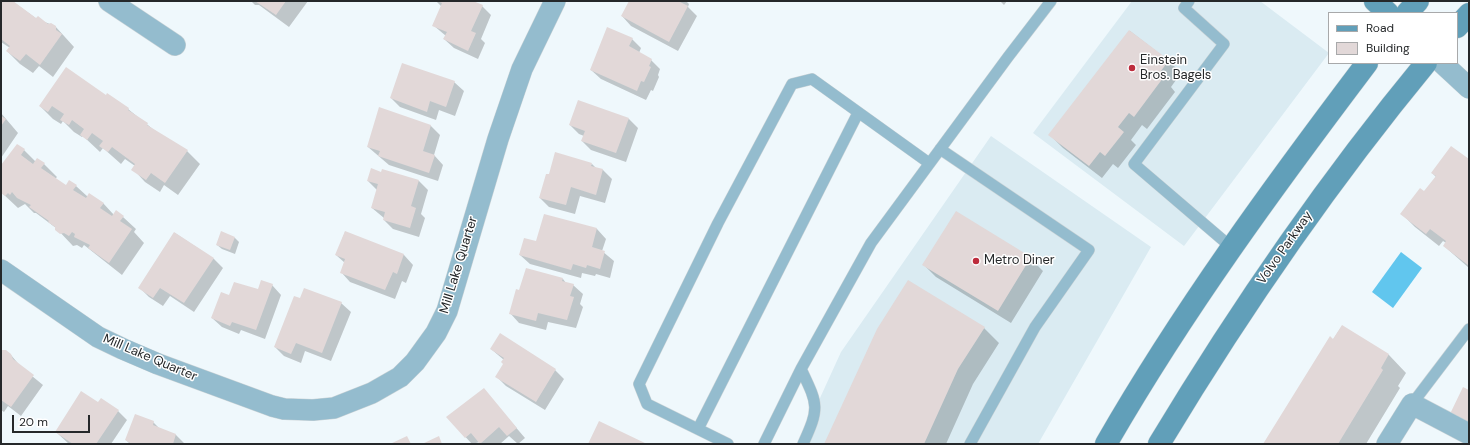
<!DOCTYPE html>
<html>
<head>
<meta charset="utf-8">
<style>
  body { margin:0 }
  #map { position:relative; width:1470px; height:445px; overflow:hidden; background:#eff8fc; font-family:"DM Sans",sans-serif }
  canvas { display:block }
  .frame { position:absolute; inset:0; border:2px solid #25282a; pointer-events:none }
  .legend { position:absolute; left:1328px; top:12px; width:130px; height:52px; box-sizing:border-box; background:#fff; border:1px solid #a8a9aa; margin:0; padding:5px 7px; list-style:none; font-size:12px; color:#25282a }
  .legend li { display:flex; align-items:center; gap:8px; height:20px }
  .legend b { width:20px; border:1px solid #a8a9aa }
  .scale { position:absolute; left:12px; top:415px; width:78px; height:18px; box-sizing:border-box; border:2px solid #25282a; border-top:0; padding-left:5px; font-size:12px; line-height:14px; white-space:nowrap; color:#25282a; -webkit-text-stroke:3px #fff; paint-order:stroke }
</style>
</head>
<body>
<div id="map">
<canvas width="1470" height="445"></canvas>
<div class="frame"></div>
<ul class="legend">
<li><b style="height:5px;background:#619fb9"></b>Road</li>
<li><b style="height:11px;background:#e2d8d8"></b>Building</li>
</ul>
<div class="scale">20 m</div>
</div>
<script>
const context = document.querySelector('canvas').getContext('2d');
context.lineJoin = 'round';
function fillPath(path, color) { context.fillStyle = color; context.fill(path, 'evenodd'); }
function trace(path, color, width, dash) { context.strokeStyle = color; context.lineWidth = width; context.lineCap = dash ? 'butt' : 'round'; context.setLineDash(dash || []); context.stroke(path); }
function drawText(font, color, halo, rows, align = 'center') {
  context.font = font + ' "DM Sans",sans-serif'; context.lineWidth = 3; context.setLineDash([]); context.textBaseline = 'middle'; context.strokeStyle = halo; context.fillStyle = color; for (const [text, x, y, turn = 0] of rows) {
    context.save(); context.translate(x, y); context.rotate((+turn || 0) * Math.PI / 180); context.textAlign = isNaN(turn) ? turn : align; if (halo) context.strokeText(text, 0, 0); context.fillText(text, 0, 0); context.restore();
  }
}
fillPath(new Path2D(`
  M1132 1H1260L1329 53 1184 246 1033 133Z
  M991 136 1151 247 1038 444H799L841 352Z`), '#daebf2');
fillPath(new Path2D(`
  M1401 252 1422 268 1393 308 1372 292Z`), '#61c6ee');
fillPath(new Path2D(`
  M1 1H12L37 19 55 26 74 47 53 77 39 66 33 73 20 64 7 51 10 48 1 42Z
  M251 1H308L289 27 259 5H255Z
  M436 1H469L482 6 491 15 481 39 485 43 478 59 454 48 444 39 446 36 433 25 442 7Z
  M630 1H686L689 4 688 7 697 16 678 51 631 26 622 16Z
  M1000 1H1007L1004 5Z
  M1130 31 1169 61 1181 73 1171 87 1175 92 1147 129 1142 125 1131 140 1136 145 1118 168 1113 164 1102 178 1063 148 1050 135Z
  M632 39 641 48 639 53 651 60 660 69 658 75 659 77 653 91 651 90 646 100 601 79 591 70Z
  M454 82 464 91 455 116 439 110 436 120 400 107 391 98Z
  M106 97 128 109 154 130 187 151 200 164 178 195 164 185 160 192 145 182 133 169 135 166 125 159 121 164 103 148 100 152 83 136 82 137 74 132 63 121 61 124 53 119 40 106Z
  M1 113 18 133 1 158Z
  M629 119 638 128 626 162 591 150 582 141 584 136 579 134 570 125Z
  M430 125 440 135 434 155 443 165 438 181 389 165 368 147Z
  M1451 147 1469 161V268L1444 246 1446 243 1443 241 1439 246 1415 227 1402 214 1424 193 1436 177 1432 173Z
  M24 150 36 162 44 164 57 177 55 179 66 186H76L88 197 103 203 114 215 123 217 136 229 134 232 144 243 122 275 84 245 82 248 77 245 73 246 56 228 36 213H34L25 204 18 208 1 192V167Z
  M592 164 596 168 603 170 612 179 605 203 580 196 575 214 549 207 540 198Z
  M382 173 419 181 428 190 421 214 425 218 419 237 393 229 384 220V218L372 208 377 190 368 181Z
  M545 215 597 229 606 239 602 251 614 261 610 278 596 274 595 276 582 273 581 278 530 264 520 255 537 242Z
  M345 232 404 255 413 265 406 283 402 281 395 299 350 282 341 272 345 263 336 255Z
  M175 233 214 259 223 268 194 312 170 296 163 306 149 297 140 288Z
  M222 233 235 238 239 242 235 254 222 249 217 245Z
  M1030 258 1043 271 1011 323 936 277 924 265Z
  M563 279 566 283 573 285 583 294 580 304 583 307 576 328 548 322 546 330 519 323 510 313 520 291Z
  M272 285 281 295 265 339 241 330 239 334 222 327 212 318 230 297 259 291Z
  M300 299 341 303 351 312 331 361 305 351 301 363 284 356 275 347Z
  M1342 326 1389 355 1406 373 1398 386 1400 388 1366 444H1264Z
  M984 328 999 343 973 384 946 444H825Z
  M491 349 555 370 564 379 545 410 506 386 497 377 504 364V360Z
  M1 352 11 355 21 367 43 385 21 416 8 406 4 412 1 410Z
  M484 390 525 438 518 444 509 436 500 444H482L480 442 472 444 448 418Z
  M118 411 127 420 111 444H69L56 432Z
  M153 422 161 430 176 435 185 444H130L126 440Z`), '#0003');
fillPath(new Path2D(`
  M1 1H13L36 18 38 16 48 24 51 23 56 26V30L62 34 40 65 26 54 20 61 6 51 10 46 1 39Z
  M255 1H286L276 15Z
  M437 1H473L483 5 471 31 476 33 468 51 443 39 447 32 432 26 442 3Z
  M629 1H678L688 6 669 42 621 16Z
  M607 27 633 38 629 46 652 59 649 66 651 67 644 82 641 81 637 91 590 70Z
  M1129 30 1169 60 1158 75 1163 78 1134 117 1129 113 1118 127 1124 132 1105 156 1100 152 1089 166 1048 135Z
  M402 63 455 81 446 107 430 101 427 112 390 98Z
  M66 67 106 95 107 93 129 108 128 110 148 123 147 125 188 150 165 183 151 173 146 180 131 170 135 164 112 147 108 152 99 146 103 141 92 133 87 140 80 135 84 129 72 120 69 125 60 120 64 114 52 106 48 112 39 106Z
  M578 100 629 118 616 153 581 141 585 131 569 125Z
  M379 107 431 125 423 151 435 155 429 173 378 156 380 151 367 147Z
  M1 116 6 119 1 126Z
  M17 144 25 149 21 155 33 164 37 158 45 163 41 168 66 185 69 180 77 185 73 190 86 198 89 193 104 203 100 208 112 216 116 210 124 216 120 221 132 229 109 263 88 248 90 245 74 237 75 234 72 232 69 236 64 233 60 234 55 230V227L48 222 49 221 29 207 31 205 17 198 12 192 10 195 8 193 5 196 1 193V165Z
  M1451 146 1469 159 1468 265 1443 246 1446 241 1430 229 1426 234 1400 214 1420 188 1424 191 1436 176 1431 173Z
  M555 152 592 163 591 166 603 169 596 195 571 187 566 205 539 198 546 174H549Z
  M371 168 381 172 382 169 419 180 411 206 416 208 410 228 383 220 385 212 371 208 378 184 367 181Z
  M956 211 1031 257 998 311 922 265Z
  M544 214 597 228 592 247 605 251 600 269 587 265 586 268 573 264 571 270 519 255 524 238 536 241Z
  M221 231 235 237 230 250 216 245Z
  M345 231 404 254 397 274 393 272 385 290 340 273 345 259 335 255Z
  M174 232 214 258 184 303 160 288 153 298 138 288Z
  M526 268 563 278 562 281 574 284 570 296 574 297 567 320 538 313 536 321 509 314 516 289 519 290Z
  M261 280 273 284 256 330 232 322 230 326 211 318 221 292 229 295 234 282 258 289Z
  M908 280 985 327 958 369 924 444H824L877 329Z
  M304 288 342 302 322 353 296 343 291 354 274 347 294 296 300 298Z
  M1342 325 1389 354 1381 368 1383 370 1338 444H1263L1330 336 1333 339Z
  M500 333 556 369 536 402 495 377 503 364 501 362 504 358 490 349Z
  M1 350H6L11 354 13 359 34 375 11 407 1 400Z
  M1463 387 1469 390V426L1449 416Z
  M484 388 517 428 507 436 499 427 480 444 471 433 465 438 446 417Z
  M81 391 98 402 101 398 119 410 96 444H73L55 432Z
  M135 414 154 421 153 425 176 434 173 444H132L125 440Z
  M599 421 647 444H588Z
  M407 436 411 444H390Z
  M439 436 442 444H422Z`), '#e2d8d8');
const lane = new Path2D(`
  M1189 1 1184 8 1224 44 1134 164 1231 247
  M940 149 1089 250 1035 327 970 444
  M801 369C818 405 820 407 803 444
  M1412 404 1469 329
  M698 429 858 113
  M728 444 647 404 639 384 718 223 792 84 812 79 929 163
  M764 444 801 369 871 243 1008 57 1051 1`);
const street = new Path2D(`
  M109 1 175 45
  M1442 63 1469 88
  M1 270 98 337 123 349 158 364 272 406 284 409 313 410 334 408 372 393 400 377 415 362 436 333 447 311 498 139 522 69 555 1
  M1387 444 1412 404 1469 434`);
const secondary = new Path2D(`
  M1375 1 1388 13
  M1407 13 1418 1
  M1457 27 1469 14
  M1106 444C1183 310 1274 186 1367 63
  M1159 444C1239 311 1327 183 1426 63`);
trace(lane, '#cbd3d6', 12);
trace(street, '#cbd3d6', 22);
trace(secondary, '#cbd3d6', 23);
trace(lane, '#94bcce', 11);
trace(street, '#94bcce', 21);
trace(secondary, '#619fb9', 22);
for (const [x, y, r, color] of [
  [1132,68,4,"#bd2c3c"],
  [976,261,4,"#bd2c3c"]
]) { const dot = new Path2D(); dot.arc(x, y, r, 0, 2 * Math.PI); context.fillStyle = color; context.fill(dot); trace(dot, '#fff', 1.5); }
drawText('13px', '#25282a', '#fff', [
  ["Einstein",1140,61],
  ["Bros. Bagels",1140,76],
  ["Metro Diner",984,261]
], 'left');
drawText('13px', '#25282a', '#fff', [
  ["Volvo Parkway",1285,248,-55],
  ["Mill Lake Quarter",459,265,-73],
  ["Mill Lake Quarter",150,358,23]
]);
</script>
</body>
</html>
